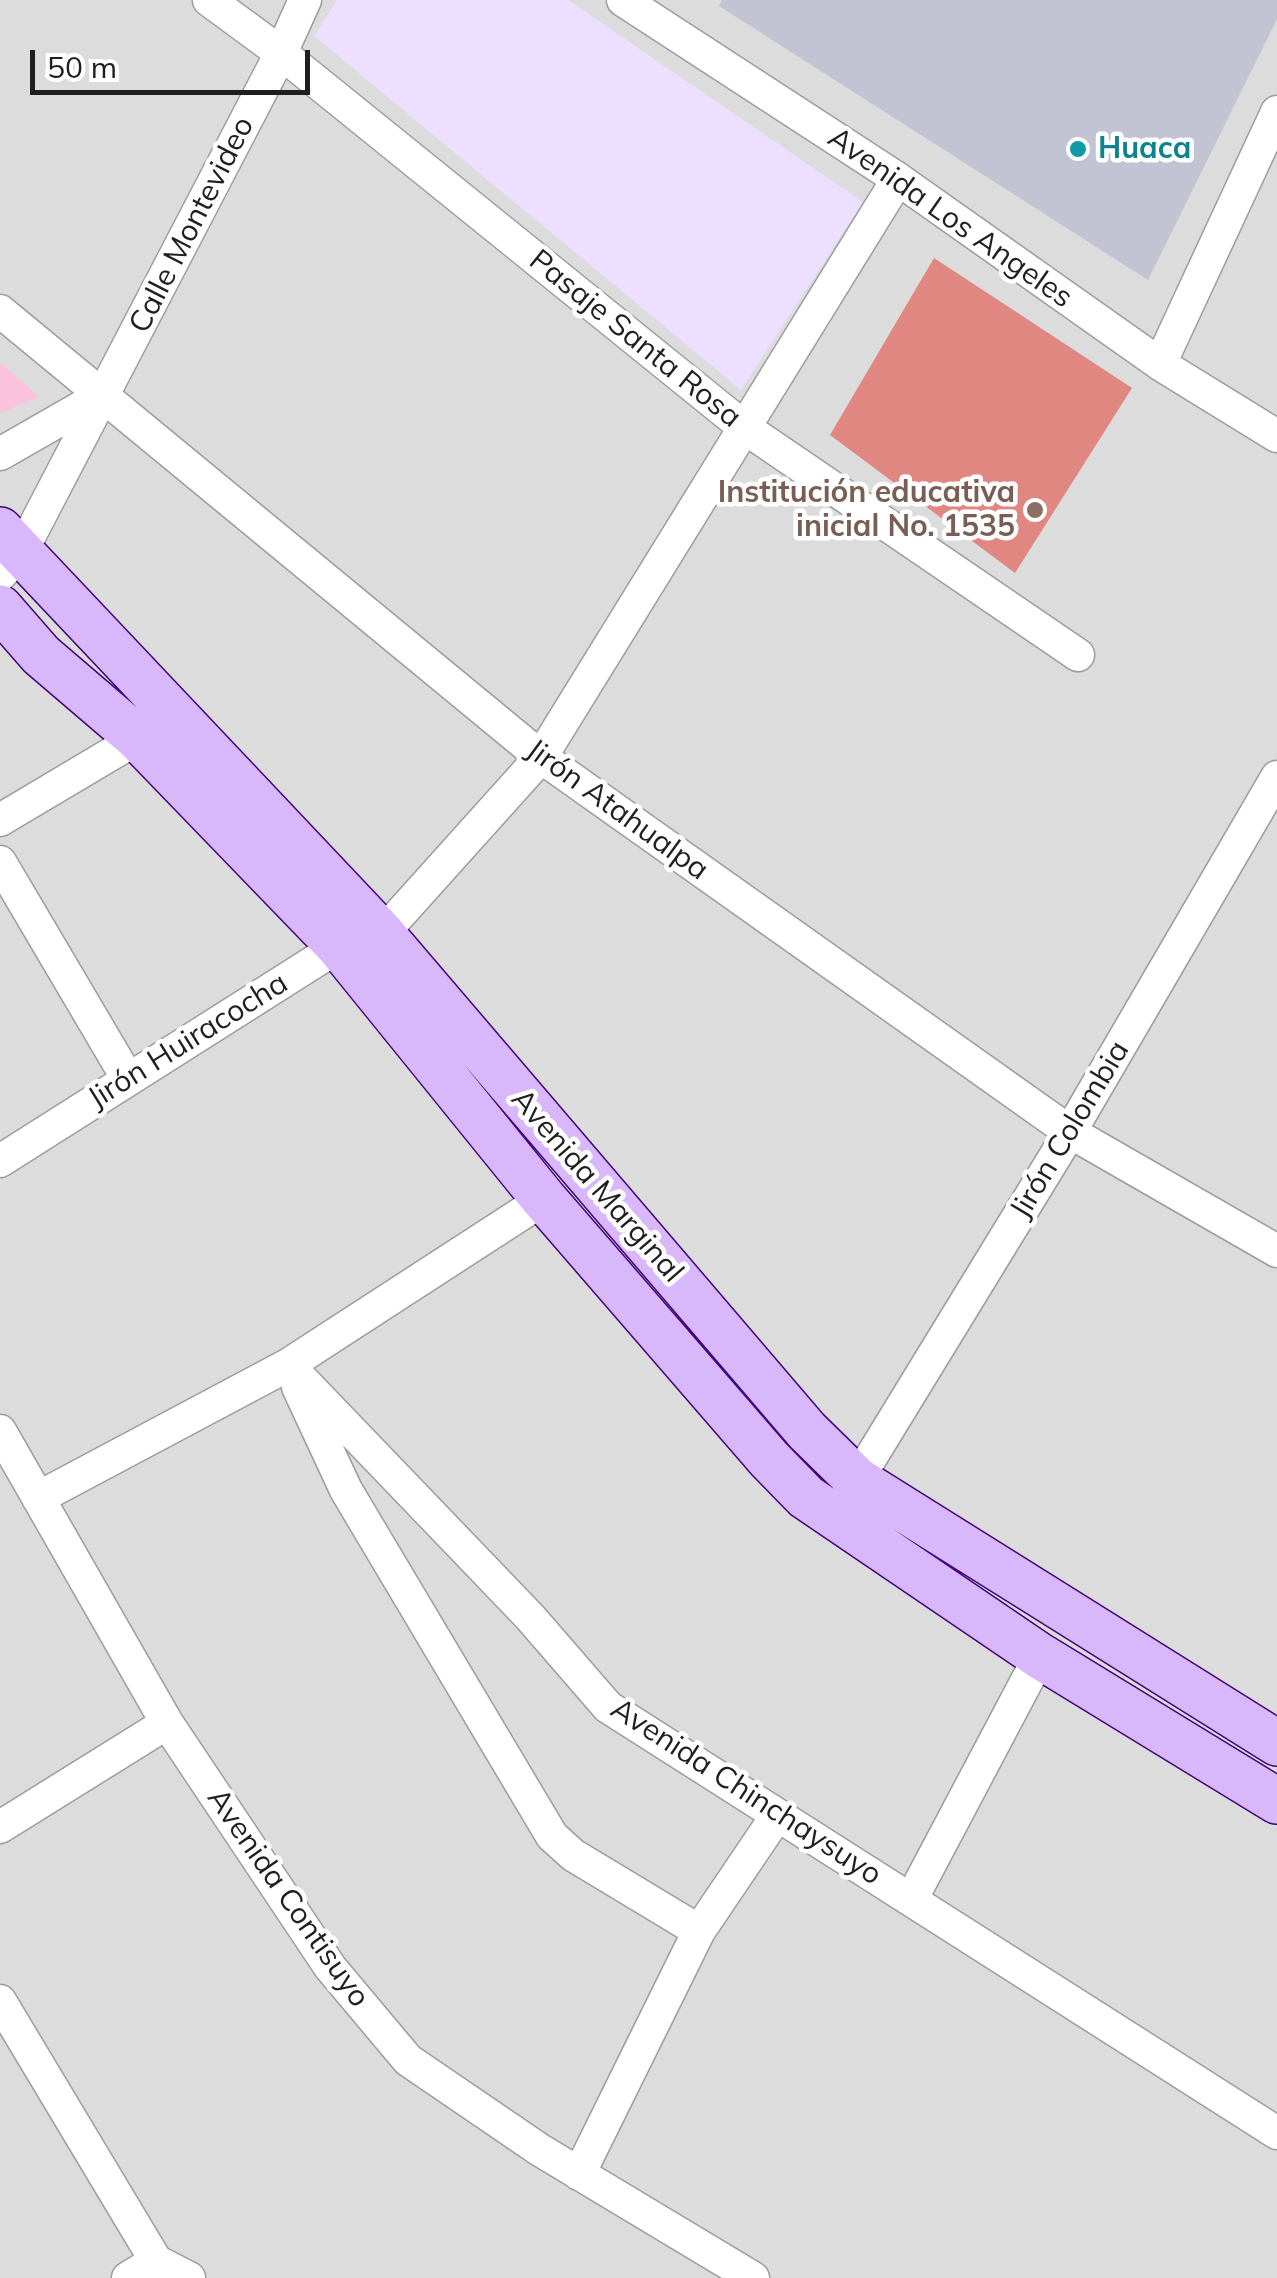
<!DOCTYPE html>
<html>
<head>
<meta charset="utf-8">
<style>
  body { margin:0 }
  #map { position:relative; width:1277px; height:2278px; overflow:hidden; background:#e6e5f0; font-family:Mulish,sans-serif }
  canvas { display:block }
  .scale { position:absolute; left:30px; top:50px; width:280px; height:45px; box-sizing:border-box; border:5px solid #1f1f1f; border-top:0; padding-left:12px; font-size:30px; line-height:35px; white-space:nowrap; color:#1f1f1f; -webkit-text-stroke:8px #fff; paint-order:stroke }
</style>
</head>
<body>
<div id="map">
<canvas width="1277" height="2278"></canvas>
<div class="scale">50 m</div>
</div>
<script>
const context = document.querySelector('canvas').getContext('2d');
context.lineJoin = 'round';
function fillPath(path, color) { context.fillStyle = color; context.fill(path, 'evenodd'); }
function trace(path, color, width, dash) { context.strokeStyle = color; context.lineWidth = width; context.lineCap = dash ? 'butt' : 'round'; context.setLineDash(dash || []); context.stroke(path); }
function drawText(font, color, halo, rows, align = 'center') {
  context.font = font + ' Mulish,sans-serif'; context.lineWidth = 9; context.setLineDash([]); context.textBaseline = 'middle'; context.strokeStyle = halo; context.fillStyle = color; for (const [text, x, y, turn = 0] of rows) {
    context.save(); context.translate(x, y); context.rotate((+turn || 0) * Math.PI / 180); context.textAlign = isNaN(turn) ? turn : align; if (halo) context.strokeText(text, 0, 0); context.fillText(text, 0, 0); context.restore();
  }
}
fillPath(new Path2D(`
  M0 0H1277V2278H0Z`), '#dcdcdd');
fillPath(new Path2D(`
  M337 0H568L863 202 741 390 314 36Z`), '#eddfff');
fillPath(new Path2D(`
  M0 362 39 397 0 413Z`), '#fac2dd');
fillPath(new Path2D(`
  M934 258 1132 388 1015 573 830 435Z`), '#e08782');
fillPath(new Path2D(`
  M722 0H1277V19L1148 280 719 6Z`), '#c2c4d3');
const minor = new Path2D(`
  M209 0 281 53 745 428 1078 655
  M623 0 898 179 1160 364 1277 436
  M0 311 541 757 1070 1132 1277 1251
  M1160 364 1277 112
  M0 454 103 395
  M0 575 20 554 281 53 305 0
  M0 820 138 738
  M0 862 128 1079
  M0 1161 339 946 382 934 541 757 898 179
  M288 1365 530 1617 608 1707 1277 2133
  M298 1387 346 1490 552 1836 573 1855 699 1931 776 1817
  M0 1431 167 1723 330 1967 408 2060 540 2150 753 2278
  M857 1480 1070 1132 1277 777
  M38 1498 288 1365 544 1199
  M0 1827 167 1723
  M912 1898 1040 1656
  M0 2001 156 2261 189 2278
  M579 2174 699 1931
  M128 2278 156 2261`);
const secondary = new Path2D(`
  M0 530 382 934 807 1431 857 1480 1277 1743
  M0 608 41 655 138 738 339 946 544 1199 769 1459 806 1497 1040 1656 1277 1801`);
trace(minor, '#9c9c9c', 35);
trace(secondary, '#430478', 48);
trace(minor, '#fff', 32);
trace(secondary, '#d8b8fa', 45);
for (const [x, y, r, color] of [
  [1078,149,10,"#0f9aa8"],
  [1035,510,10,"#8d6e63"]
]) { const dot = new Path2D(); dot.arc(x, y, r, 0, 2 * Math.PI); context.fillStyle = color; context.fill(dot); trace(dot, '#fff', 4); }
drawText('bold 30px', '#0d838f', '#fff', [
  ["Huaca",1098,149]
], 'left');
drawText('30px', '#1f1f1f', '#fff', [
  ["Avenida Los Angeles",950,218,35],
  ["Calle Montevideo",192,225,-63],
  ["Pasaje Santa Rosa",635,339,39],
  ["Jirón Atahualpa",617,810,36],
  ["Jirón Huiracocha",188,1041,-32],
  ["Jirón Colombia",1070,1130,-59],
  ["Avenida Marginal",597,1186,49],
  ["Avenida Chinchaysuyo",746,1792,33],
  ["Avenida Contisuyo",288,1898,55]
]);
drawText('bold 30px', '#785e54', '#fff', [
  ["Institución educativa",1015,493],
  ["inicial No. 1535",1015,527]
], 'right');
</script>
</body>
</html>
